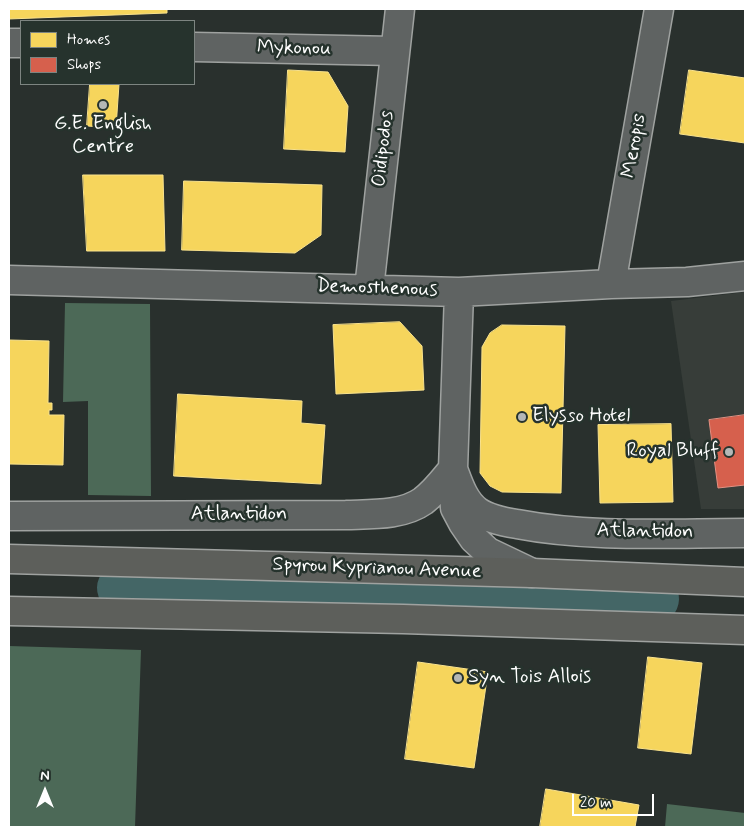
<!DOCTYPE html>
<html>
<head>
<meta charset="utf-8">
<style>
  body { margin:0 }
  #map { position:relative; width:754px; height:836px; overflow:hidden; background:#29302d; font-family:Mynerve,sans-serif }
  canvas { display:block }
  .frame { position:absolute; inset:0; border:10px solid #fff; pointer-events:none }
  .legend { position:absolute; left:20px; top:20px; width:175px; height:65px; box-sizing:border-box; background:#26332d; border:1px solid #7d8581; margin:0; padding:6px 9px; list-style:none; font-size:15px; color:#fff }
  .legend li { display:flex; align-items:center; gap:10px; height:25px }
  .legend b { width:25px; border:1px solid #7d8581 }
  .north { position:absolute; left:20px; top:766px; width:50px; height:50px; -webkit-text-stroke:4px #26332d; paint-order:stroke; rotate:0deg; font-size:14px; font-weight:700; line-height:20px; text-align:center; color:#fff }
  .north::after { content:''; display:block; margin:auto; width:18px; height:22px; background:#fff; clip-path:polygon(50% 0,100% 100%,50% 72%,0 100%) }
  .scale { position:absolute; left:572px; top:794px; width:82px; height:22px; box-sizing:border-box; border:2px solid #fff; border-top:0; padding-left:6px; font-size:15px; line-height:18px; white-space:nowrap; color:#fff; -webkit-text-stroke:4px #26332d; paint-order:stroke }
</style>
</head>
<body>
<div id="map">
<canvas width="754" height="836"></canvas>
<div class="frame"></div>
<ul class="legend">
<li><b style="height:14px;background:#f6d55c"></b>Homes</li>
<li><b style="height:14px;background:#d6604d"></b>Shops</li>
</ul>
<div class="north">N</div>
<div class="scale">20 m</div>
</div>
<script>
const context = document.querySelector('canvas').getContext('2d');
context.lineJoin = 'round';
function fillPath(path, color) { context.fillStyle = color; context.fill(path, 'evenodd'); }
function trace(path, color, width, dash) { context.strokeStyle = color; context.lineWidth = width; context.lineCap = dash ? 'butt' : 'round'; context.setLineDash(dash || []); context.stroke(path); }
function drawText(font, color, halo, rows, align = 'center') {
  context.font = font + ' Mynerve,sans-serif'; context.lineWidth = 5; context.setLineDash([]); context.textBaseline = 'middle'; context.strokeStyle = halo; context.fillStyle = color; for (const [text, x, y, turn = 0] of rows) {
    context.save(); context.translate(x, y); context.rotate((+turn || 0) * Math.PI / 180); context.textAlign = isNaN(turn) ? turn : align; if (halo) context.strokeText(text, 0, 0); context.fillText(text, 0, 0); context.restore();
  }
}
fillPath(new Path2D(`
  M745 292V509H701L671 301Z`), '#373d39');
fillPath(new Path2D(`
  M65 303 150 304 151 496 88 495V401L63 402Z
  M9 646 141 650 135 827H9Z
  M667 804 745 813V827H665Z`), '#4c6957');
const homes = new Path2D(`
  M9 9H167V13L9 19Z
  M288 70 328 72 348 106 345 152 284 149Z
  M689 70 745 78V143L680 134Z
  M90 84H119L116 128 87 126Z
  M83 175H163L165 251H87Z
  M184 181 322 185 321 235 295 253 182 250Z
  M400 322 422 346 424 390 336 394 333 325Z
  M502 325 565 326 561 493 502 492 490 486 480 473 482 347 490 333Z
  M9 340 49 341 48 403H52V410H49V415H64L63 465 9 464Z
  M178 394 302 401 301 423 325 425 321 484 174 476Z
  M671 424 673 502 600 503 598 425Z
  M648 657 702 663 691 754 638 748Z
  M418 662 488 672 474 768 405 759Z
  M546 789 639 805 635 827H540Z`);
fillPath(homes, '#f6d55c');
trace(homes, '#f9e28d', 1);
const shops = new Path2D(`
  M745 415V485L718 488 709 420Z`);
fillPath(shops, '#d6604d');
trace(shops, '#e29082', 1);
trace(new Path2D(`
  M122 588 654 599`), '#466', 50);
const minor = new Path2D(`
  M9 43H21
  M194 47 394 51
  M9 280 459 292 611 284 687 282 745 276
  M611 284 659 9
  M369 289 400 9
  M459 292 453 469 455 508 463 523 474 539 488 552 532 573
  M453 469C459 485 464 501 477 511 488 519 504 522 517 524 590 538 671 533 745 533
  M9 516 346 515C370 514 402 516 423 501 435 492 443 481 453 469`);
const major = new Path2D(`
  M9 559 532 573 745 582
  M9 611 403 619 745 630`);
trace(minor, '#9fa2a0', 31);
trace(major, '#9fa2a0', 31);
trace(minor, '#5f6362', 28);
trace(major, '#5d5f5b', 28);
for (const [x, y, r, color] of [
  [103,105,5,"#b4b7b6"],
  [522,417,5,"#b4b7b6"],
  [729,452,5,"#b4b7b6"],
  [458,678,5,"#b4b7b6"]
]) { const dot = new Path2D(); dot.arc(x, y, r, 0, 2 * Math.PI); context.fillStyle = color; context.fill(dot); trace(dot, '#26332d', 2); }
drawText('20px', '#fff', '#26332d', [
  ["Mykonou",294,49,1],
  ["Meropis",635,146,-80],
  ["Oidipodos",384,149,-84],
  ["Demosthenous",377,289,2],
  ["Atlantidon",239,515],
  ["Atlantidon",645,532,1],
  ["Spyrou Kyprianou Avenue",377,569,2]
]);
drawText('20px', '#fff', '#26332d', [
  ["G.E. English",103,125,"center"],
  ["Centre",103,148,"center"],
  ["Elysso Hotel",532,417],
  ["Royal Bluff",719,452,"right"],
  ["Syn Tois Allois",468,678]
], 'left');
</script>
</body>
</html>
